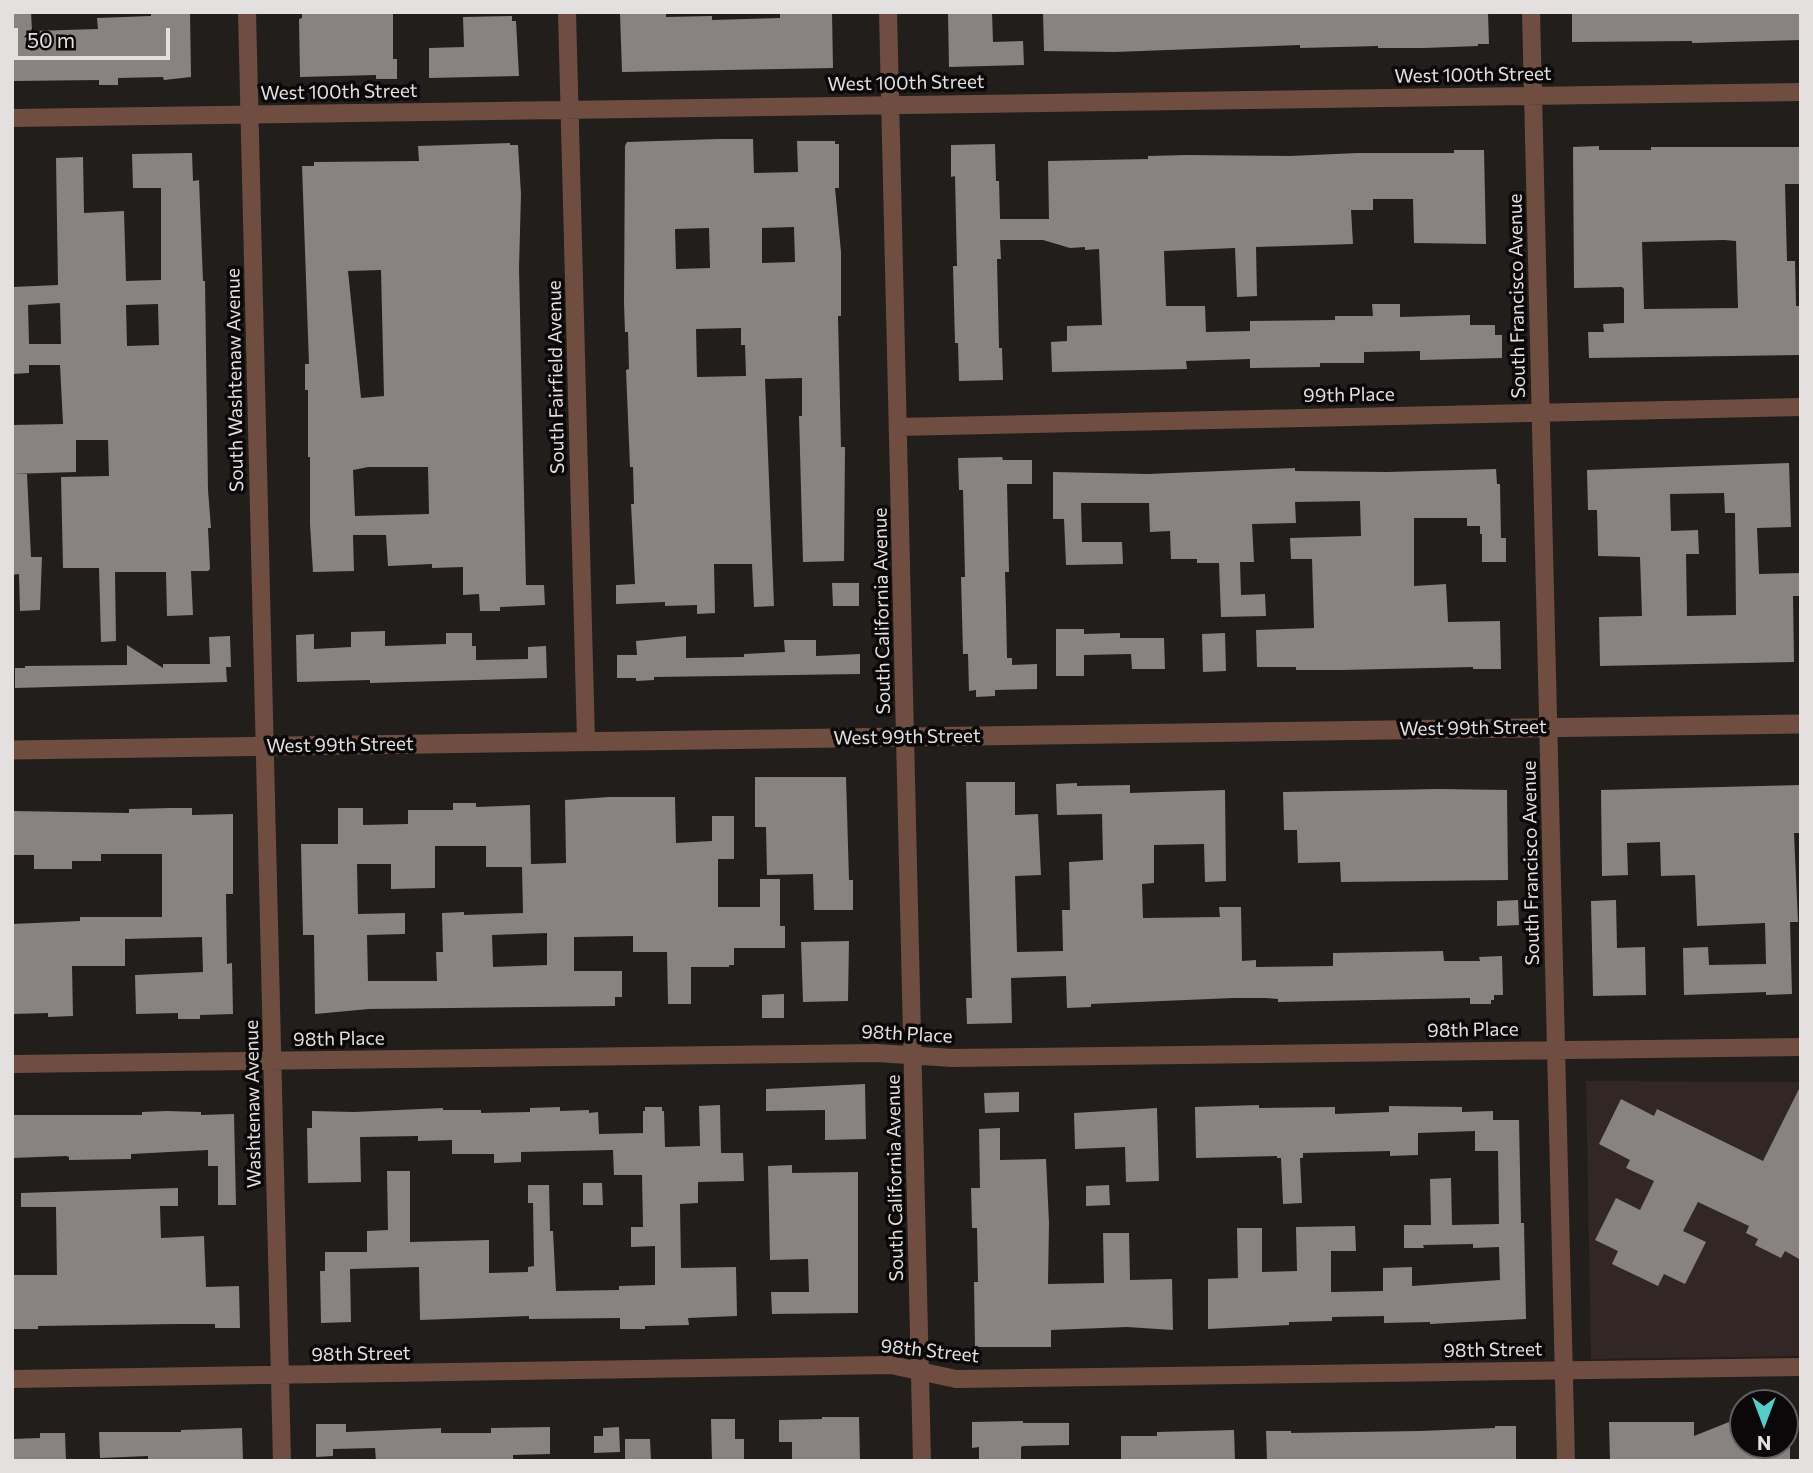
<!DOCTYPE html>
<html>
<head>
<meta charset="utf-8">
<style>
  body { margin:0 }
  #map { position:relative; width:1813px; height:1473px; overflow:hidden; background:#221e1c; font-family:Commissioner,sans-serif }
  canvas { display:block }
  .frame { position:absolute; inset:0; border:14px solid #e3e0df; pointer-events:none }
  .north { position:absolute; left:1729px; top:1389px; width:70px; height:70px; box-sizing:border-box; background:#0a0808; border:2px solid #615e5e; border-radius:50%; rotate:180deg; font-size:19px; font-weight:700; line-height:28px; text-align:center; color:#e3e0df }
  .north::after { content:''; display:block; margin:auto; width:24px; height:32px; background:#55cdc6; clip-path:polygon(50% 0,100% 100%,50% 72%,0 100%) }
  .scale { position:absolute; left:14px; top:28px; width:156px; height:32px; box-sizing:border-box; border:4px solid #e3e0df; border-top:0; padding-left:9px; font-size:21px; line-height:24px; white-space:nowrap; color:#e3e0df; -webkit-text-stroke:5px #0a0808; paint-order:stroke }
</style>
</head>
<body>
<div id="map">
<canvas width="1813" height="1473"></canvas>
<div class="frame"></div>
<div class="north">N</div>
<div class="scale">50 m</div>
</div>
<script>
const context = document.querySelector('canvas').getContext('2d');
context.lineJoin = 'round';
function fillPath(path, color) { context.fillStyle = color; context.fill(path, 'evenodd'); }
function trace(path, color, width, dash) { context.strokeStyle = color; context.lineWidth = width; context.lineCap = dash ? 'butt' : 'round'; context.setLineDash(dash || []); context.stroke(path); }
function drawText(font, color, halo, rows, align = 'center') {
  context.font = font + ' Commissioner,sans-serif'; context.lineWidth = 7; context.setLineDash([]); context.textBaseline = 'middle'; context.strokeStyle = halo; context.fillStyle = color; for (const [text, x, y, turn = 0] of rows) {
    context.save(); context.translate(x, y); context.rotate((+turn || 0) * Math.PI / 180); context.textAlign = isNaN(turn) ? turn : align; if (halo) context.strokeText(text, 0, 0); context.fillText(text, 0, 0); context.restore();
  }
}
fillPath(new Path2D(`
  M1586 1081 1801 1082V1356L1591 1359Z`), '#322724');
fillPath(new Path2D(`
  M12 12H31L32 31 98 29 97 18 151 16V12H190L191 77 164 80 163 77 118 78V85H99V80L12 81Z
  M302 12H393V59H397V79H376V75L300 77 299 19 302 18Z
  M832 12 833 68 622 72 620 14 666 13V17L712 16V20L780 18V13Z
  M948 12H992L993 42 1023 41 1024 65 949 67Z
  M1043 12H1488L1489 44H1478V46L1424 48H1378V46L1300 48V45L1115 52 1044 51Z
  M1572 12H1801V40L1692 43V41L1572 42Z
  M512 16V21H516L519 76 429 78V48L464 47 463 17Z
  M719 139H753L754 173 798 172 797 141H835V144H839V188H835L841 252V316H838L841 447H845L844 561 803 562 799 416H802V378L765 379 774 606 754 607 752 564H714L715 613 697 614V605L665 606V602L616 604V585L635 584 631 504H634L633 467H630L626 370 629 369 628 332H625L624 303 625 146 627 142ZM794 227 795 262 762 263V228ZM709 228 710 268 676 269 675 229ZM741 328V345H745L746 376 697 377 696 329Z
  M510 143V145H518L521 194 519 268 526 585H544L545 605 500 607V611H480L479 594 463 595V567L432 568V564L388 566 386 535H353L354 571 313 572 310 524V457H308V390H305V364H309L302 166H314V162L419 161 418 146ZM381 270 384 396 361 398 348 271ZM368 467H428L429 514 355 516 353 470Z
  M995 144 996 181H999L1000 219H1049L1048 161 1148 159V156L1187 155 1290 156 1358 153H1454V150H1484L1486 244 1414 243 1413 199H1373V210H1351L1353 244 1256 247 1257 296 1237 297 1235 248 1164 251 1166 306H1205L1206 332 1250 331V321L1335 320V316H1373L1372 304H1400V317L1470 315V325H1495V335H1502V358L1420 360V351L1364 352V363H1320V367L1250 368V359L1186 361 1187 369 1052 372 1051 342 1067 341V326L1102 325 1099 249 1085 250V247L1070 248 1043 240H1000L1001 259H997L999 348H1002L1003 380 959 381 958 343H955L953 266H957L955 176 951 177V145Z
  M1599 146V150H1651V147H1801V184H1785L1787 261H1795L1796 306H1801V355L1589 358 1588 332H1604L1603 324 1624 323V289L1622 287 1574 288 1573 147ZM1724 240 1736 241 1738 308 1644 309 1642 242Z
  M192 153 193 181 199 180 203 281H205L208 490 211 528H208L210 569 208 571H191L193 615 167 616 166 572H115L116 641 101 642 99 568H63L61 477 109 476 108 440H76V472L12 474V425L63 424 60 365H29V373L12 374V287L58 285 56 158 83 157 84 213 124 211 126 281 161 280V188H133L132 154ZM60 303 61 344H29L28 305ZM158 304 159 345 127 346 126 305Z
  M1002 457 1003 460H1032V484H1007L1009 572H1005L1006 608 1007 658H1012V665L1037 664V689L995 690V696L976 697V690L969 691 968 654H963L961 577H965L963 490H959L958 458Z
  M1789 463 1791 527 1757 528 1759 574 1801 573V596H1793L1794 662 1600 666 1599 617 1642 616 1640 557 1598 556 1597 510H1588L1587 470ZM1724 493 1725 513H1735L1736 615 1687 616 1686 554H1699L1698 530 1671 531 1670 494Z
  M1295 468V471L1387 472 1496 469 1497 484H1500L1501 538H1506V562H1482V534H1480V526H1467V518H1414V586L1446 584 1448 622 1500 621 1501 669H1473V667L1342 670H1296V667H1257L1256 630 1314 628 1312 559H1291L1290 538 1361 536 1360 501 1295 502 1296 523 1252 524 1254 562H1240L1241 595 1265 594 1266 616 1221 617 1219 563H1197V559H1171L1170 531 1150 532 1149 503H1081L1082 542H1122L1123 564 1066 565 1064 519H1053V472L1148 474Z
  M12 474H27L31 557H42L40 610 20 611 19 574 12 575Z
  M832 583H859V606H833Z
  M1056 629H1084V634L1120 633V638H1164L1165 669H1132L1131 654 1084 655V676H1056Z
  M385 631V646L446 644V633H472V646H476V660L528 659V647L546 646 547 678 370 683V680L297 682 296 635 314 634V649L351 647V632Z
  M1225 633 1226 671 1203 672 1202 634Z
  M230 636 231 667H226L227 682 15 688V668H25V666L127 665V645L163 668V664H210L209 637Z
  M686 636V658L744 657V654L785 652 784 640H816V656L860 654V674L654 677V680L636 681V678H617V655H637L636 641Z
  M755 777H846L849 880H853V910H814L813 874 767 875 766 827H755Z
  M966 782H1015V815L1038 814 1041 875 1015 876 1017 952 1063 951 1062 910H1070L1069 862 1103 860 1102 814 1057 815 1056 784 1077 783V786L1130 785V793L1225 790 1226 881 1205 882 1204 844 1154 845V883L1142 884 1143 918 1220 917 1219 907H1241L1242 961 1256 960V967L1333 966V953L1443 951 1444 961H1480L1479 957 1502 956 1503 995H1494V1000H1491V1004H1470V998L1278 1002V999L1266 998H1233L1091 1004V1007L1067 1008 1066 976 1011 978 1012 1023 967 1024 966 998H972Z
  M1801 785V833H1794L1798 922H1790L1792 994 1766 995V992L1684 995 1683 948 1708 947 1709 965 1766 964 1765 923 1697 926 1695 875 1661 876 1660 842 1627 843 1628 875 1602 876 1601 790Z
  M1438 789 1507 790 1508 880 1341 882 1340 862 1298 863 1297 830H1284L1283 792Z
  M609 797H675L676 843 712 841V816H734V859H718V907H760V879H780V926H785V948H734V965H729V967H691V1004H668L667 952H633V936L574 937V971H622V997H615V1006L369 1009 315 1014 314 935H303L301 844H338V808H363V825L408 824V810H453V803H476V807L530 805 531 864 566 863 565 800ZM435 846H486V867H522L523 913 464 915V912L442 913 443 952H436L437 981H368L367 935 405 934V913L358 914 357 864H391V889L435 888ZM547 933V965L493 967 492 935Z
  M171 808H192V815L233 814V894H226L227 964 232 963 233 1014 200 1015V1019H178V1013L136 1014 135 975 203 972 202 937 125 939V966H72L73 1016 48 1017V1013L12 1014V924L80 921V917H162V854H101V861H72V869H34V855H12V811L129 813V809Z
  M1518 900 1519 925 1497 926V901Z
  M1616 900 1617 948 1645 947 1646 995 1593 996 1591 901Z
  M849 941 848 1001 803 1002 801 942Z
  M784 994V1018H762V995Z
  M865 1084 866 1139 825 1140V1110L766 1111V1089Z
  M1801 1085V1260L1785 1251 1781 1258 1755 1245 1758 1239 1746 1233 1749 1226 1698 1202 1683 1231 1706 1242 1685 1284 1664 1274 1658 1286 1612 1264 1618 1251 1595 1240 1616 1198 1640 1210 1654 1181 1626 1168 1630 1160 1599 1144 1621 1099 1654 1116 1657 1109 1763 1161Z
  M1019 1092V1112L985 1113 984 1093Z
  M720 1105 721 1153H743L744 1181 698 1182V1203L680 1204 681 1268 736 1267 737 1316 688 1318 689 1325 645 1326V1329H620V1318L529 1319V1316L420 1320 419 1267 350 1269 351 1322 321 1323 320 1271H325V1252H367V1231L388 1230 387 1171H410V1242L489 1240V1273L528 1272V1267L534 1266 533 1203H528V1185H549L550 1231H553L556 1291 619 1290V1286L655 1285V1246L631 1247V1227H643L642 1175H614L613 1150 521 1152V1162L494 1163V1154H452V1140L418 1141V1136L360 1137 361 1182 308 1183 307 1128H312V1111L354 1112 443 1108V1110H481V1113L530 1112V1108L560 1107V1111L589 1110V1113L598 1112 599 1134 643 1133V1111H645V1107H662V1111H664L665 1147 700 1146 699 1106Z
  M1259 1105V1108L1335 1107V1114L1389 1112V1106L1462 1107V1112L1493 1111V1120H1519L1521 1223H1524L1526 1319 1430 1324V1322L1384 1323V1316L1332 1317V1321L1289 1322V1325L1208 1329V1279L1238 1278 1237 1228H1262V1272L1297 1271 1296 1227 1355 1226 1356 1251H1331V1292L1383 1291V1268L1412 1267V1286L1500 1280 1499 1247 1473 1248V1244L1423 1245 1424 1248H1404V1225H1431L1430 1179 1451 1178 1452 1225 1499 1224 1498 1151H1475V1131L1418 1133V1155L1390 1156V1151L1303 1153V1158H1300L1302 1203 1283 1204 1281 1158H1277V1156L1196 1158 1195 1107Z
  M1157 1108 1159 1181 1126 1182 1125 1147 1075 1149 1074 1113Z
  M167 1111 201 1112V1115L234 1114 236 1205H218V1166H208V1150L131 1154V1159L69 1160V1157L66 1156 12 1158V1115H142V1112Z
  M1000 1128V1160L1046 1159 1049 1223 1048 1284 1104 1283 1103 1233H1129L1130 1280 1172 1279 1173 1330 1127 1327 1051 1330V1347H975L974 1282H978L977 1228H972L971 1188H980L979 1129Z
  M792 1165V1173L858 1172V1313L772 1314 771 1292H809L808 1259 770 1260 768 1166Z
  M583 1183H602L603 1205H583Z
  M1109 1185 1110 1205 1086 1206V1186Z
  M178 1188V1206H160L161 1238 204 1236 206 1287 239 1286 240 1328H215V1324H177L38 1326V1329H13L12 1275H57L56 1207H21V1193Z
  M822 1417H859L860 1461H792V1442H779V1420L822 1419Z
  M711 1419H735V1439H744V1461H712Z
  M1023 1421V1423H1069V1445L1023 1446 1021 1447V1461H979V1447L972 1448V1422Z
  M1609 1422H1694V1436L1729 1422 1736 1440H1743V1445H1790V1461H1610Z
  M316 1424H346V1432L441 1428V1433H491V1428L550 1427V1454L513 1455V1461H376L375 1448 333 1449V1456L316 1457Z
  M1495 1426H1516V1461H1267L1266 1431H1291V1433L1420 1431 1495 1428Z
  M619 1427 620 1452 594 1453V1436H603V1428Z
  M242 1428 243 1461H148V1456L100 1458 99 1432H181V1430Z
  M1234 1430 1235 1461H1121V1436H1157V1432Z
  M40 1433H65L66 1461H12V1439L40 1438Z
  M625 1439H650L651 1461H625Z`), '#888381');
trace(new Path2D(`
  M247 12 282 1461
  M567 12 586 741
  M888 12 922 1461
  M1531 12 1566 1461
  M12 118 1801 92
  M898 427 1801 407
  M12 1064 877 1053 952 1058 1801 1047
  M12 1379 891 1365 956 1379 1801 1367`), '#704d41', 18);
trace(new Path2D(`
  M12 750 1801 724`), '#704d41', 19);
drawText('19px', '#e3e0df', '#0a0808', [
  ["West 100th Street",1473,75,-1],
  ["West 100th Street",906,83,-1],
  ["West 100th Street",339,92,-1],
  ["South Francisco Avenue",1517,296,-91],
  ["South Fairfield Avenue",556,377,-91],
  ["South Washtenaw Avenue",235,380,-91],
  ["99th Place",1349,395,-1],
  ["South California Avenue",882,611,-91],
  ["West 99th Street",1473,728,-1],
  ["West 99th Street",907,737,-1],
  ["West 99th Street",340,745,-1],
  ["South Francisco Avenue",1531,863,-91],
  ["98th Place",1473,1030,-1],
  ["98th Place",907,1034,3],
  ["98th Place",339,1039,-1],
  ["Washtenaw Avenue",253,1104,-91],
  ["South California Avenue",895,1178,-91],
  ["98th Street",1493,1350,-1],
  ["98th Street",930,1351,6],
  ["98th Street",361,1354,-1]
]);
</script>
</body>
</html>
